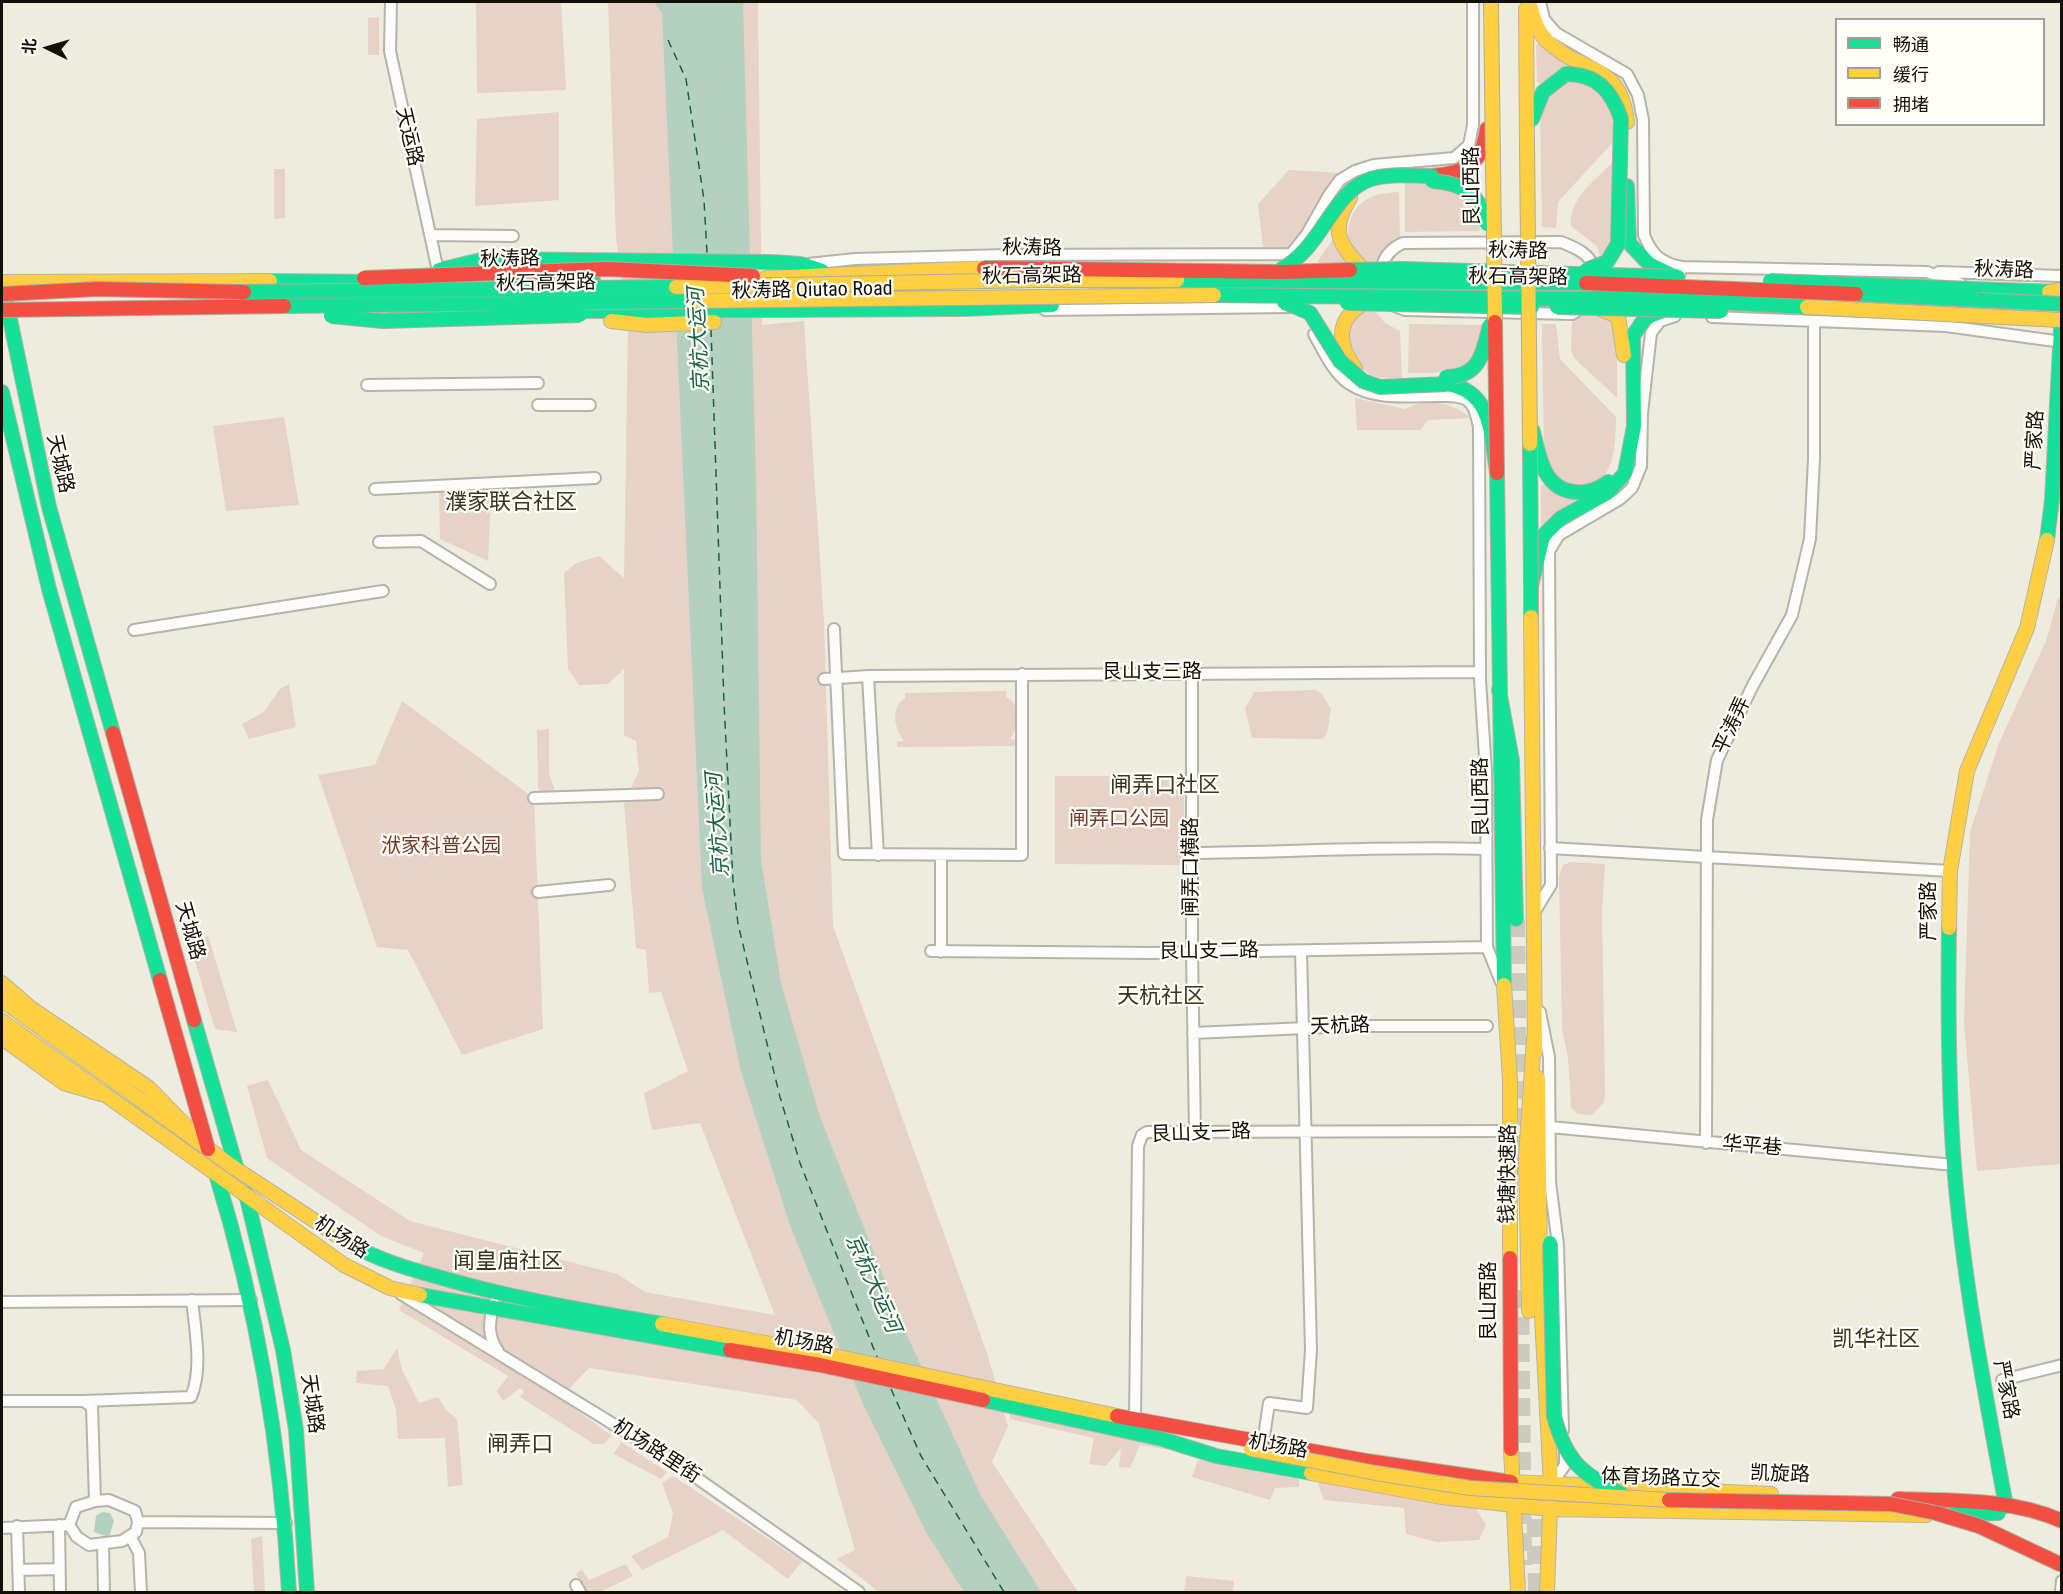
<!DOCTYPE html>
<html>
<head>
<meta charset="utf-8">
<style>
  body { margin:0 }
  #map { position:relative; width:2063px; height:1594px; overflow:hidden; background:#eeecdd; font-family:"Roboto Condensed","Noto Sans SC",sans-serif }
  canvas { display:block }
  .frame { position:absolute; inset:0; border:3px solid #110f06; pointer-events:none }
  .legend { position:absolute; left:1835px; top:18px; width:210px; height:108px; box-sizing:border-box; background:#fffef8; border:2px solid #a09e97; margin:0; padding:8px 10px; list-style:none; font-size:18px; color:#110f06 }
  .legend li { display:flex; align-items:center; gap:12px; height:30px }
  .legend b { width:30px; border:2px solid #a09e97 }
  .north { position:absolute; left:18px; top:18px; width:60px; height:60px; -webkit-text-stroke:4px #fffef8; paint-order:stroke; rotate:275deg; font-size:16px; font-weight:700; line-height:24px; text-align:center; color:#110f06 }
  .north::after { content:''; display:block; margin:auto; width:21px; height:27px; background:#110f06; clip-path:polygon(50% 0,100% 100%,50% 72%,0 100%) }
</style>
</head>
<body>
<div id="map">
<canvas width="2063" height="1594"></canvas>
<div class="frame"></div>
<ul class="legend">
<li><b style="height:8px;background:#16e098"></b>畅通</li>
<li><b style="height:8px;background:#ffcf43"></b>缓行</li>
<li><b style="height:8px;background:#f24e42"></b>拥堵</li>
</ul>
<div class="north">北</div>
</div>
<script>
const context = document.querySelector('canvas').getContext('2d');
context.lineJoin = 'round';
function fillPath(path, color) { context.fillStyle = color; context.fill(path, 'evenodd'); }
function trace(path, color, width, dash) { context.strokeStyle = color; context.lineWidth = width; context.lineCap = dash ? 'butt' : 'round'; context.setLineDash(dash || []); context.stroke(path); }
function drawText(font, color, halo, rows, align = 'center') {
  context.font = font + ' "Roboto Condensed","Noto Sans SC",sans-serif'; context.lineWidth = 4.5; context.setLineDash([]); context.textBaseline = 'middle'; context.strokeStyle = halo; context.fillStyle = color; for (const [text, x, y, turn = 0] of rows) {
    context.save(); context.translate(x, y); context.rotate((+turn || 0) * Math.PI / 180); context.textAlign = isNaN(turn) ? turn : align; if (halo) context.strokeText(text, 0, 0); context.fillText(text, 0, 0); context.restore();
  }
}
fillPath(new Path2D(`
  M476 2H561L566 90 477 93Z
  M608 2H758L762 325 804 321 824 620 833 926 987 1353 1008 1426 992 1462 1078 1592H879L837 1559 855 1550 819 1424 797 1400 589 1368 560 1398 612 1436 604 1444H594L520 1397 524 1392 520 1388 503 1401 497 1391 508 1376 399 1310 424 1253 381 1236 267 1158 247 1086 268 1080 301 1150 410 1221 617 1274 645 1292 775 1315 700 1123 652 1130 644 1093 688 1071 661 992 649 993 646 950 636 948 624 803 639 771 636 741 624 735V669L608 684 579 685 568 669 564 573 576 563 599 556 624 578 628 328 616 238Z
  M379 17V55H368V18Z
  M1541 42 1570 62 1569 68 1541 84 1537 82 1536 45Z
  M1566 81C1606 82 1613 104 1614 141L1558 202 1556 228 1542 227 1540 107 1545 93Z
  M559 112V200L475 206 477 119Z
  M1615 160 1616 236 1600 257 1597 246 1571 226C1568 198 1598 178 1615 160Z
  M274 169H285V218L274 219Z
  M1289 170 1342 173C1318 193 1308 223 1290 248L1263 247 1258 204Z
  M1405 183C1445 183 1475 184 1480 231L1405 232Z
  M1399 192 1400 239 1385 247 1372 266 1349 249C1344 210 1361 193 1399 192Z
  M1334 237 1349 266 1316 264Z
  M1371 306 1385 323 1400 331 1402 378C1389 378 1375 379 1365 371 1340 351 1343 319 1371 306Z
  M1581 313 1610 317 1617 337V398L1574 358 1571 349 1572 322Z
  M1409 324 1483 325C1479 374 1450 373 1408 373Z
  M1542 324H1556L1560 359 1616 417C1616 459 1610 505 1555 477L1544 450Z
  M1355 398 1405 409C1427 397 1452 403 1471 418L1428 420 1420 430H1357Z
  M284 417 299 505 226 511 213 426Z
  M1545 483 1578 500 1547 524 1541 525V486Z
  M491 489 488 561 440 539 439 491Z
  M2061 597V1164L1977 1171 1964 1022 1970 832 1999 743 2046 641 2058 598Z
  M289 684 296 727 249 739 242 724 264 712 280 689Z
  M1315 690 1321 693 1331 709 1327 734 1322 739 1252 738 1245 709 1254 692Z
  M1006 691V697C1023 705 1020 726 1010 739L1018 740 1019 746 897 747V742L904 741C894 728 890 708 905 698V693Z
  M402 701 534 798 543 1029 462 1055 408 950 377 947 318 775 375 765Z
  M549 729V773L555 791 541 793 538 788 537 730Z
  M1055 776H1184V865L1055 864Z
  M1571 862 1605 864 1602 910 1605 1094 1604 1102 1592 1115 1578 1114 1571 1108 1568 1058 1562 1029 1559 876 1563 865Z
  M208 935 237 1032 215 1029 192 951Z
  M397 1348 402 1370 419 1403 438 1397 447 1411 457 1419 463 1485 448 1487 445 1438 398 1439 396 1409 388 1386 356 1383 357 1371 384 1369Z
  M1010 1412 1163 1443 1165 1449 1140 1445 1130 1468 1119 1467 1121 1448 1106 1466 1089 1464 1094 1438 1010 1419Z
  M621 1442 667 1472 661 1479 614 1454Z
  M1198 1460 1299 1479V1487L1275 1488 1270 1500 1192 1477Z
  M673 1476 802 1561 788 1579 723 1530 642 1570 631 1556 668 1537 673 1514 662 1483Z
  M1317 1481 1475 1507 1486 1525 1479 1540 1437 1542 1406 1534 1404 1508 1324 1500Z
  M262 1536 265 1592H254L251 1539Z
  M626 1564 633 1576 600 1592H585L576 1574 582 1570 589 1580Z
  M1186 1576 1234 1581 1233 1592H1184Z`), '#e7d2c6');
fillPath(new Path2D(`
  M654 2H743L756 477 761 860 781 983 820 1117 905 1331 981 1496 1041 1592H964L926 1532 863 1404 792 1231 741 1072 702 888 662 13Z
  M102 1512 110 1513 114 1521 109 1537 94 1532 96 1516Z`), '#b4d1bf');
trace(new Path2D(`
  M668 40 686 79 704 200 707 253
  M711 329 724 703 733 881 738 924 780 1097 800 1163 877 1357
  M891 1389 921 1456 1004 1592`), '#196248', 1.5, [8, 6]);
trace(new Path2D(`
  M1516 919 1519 1160
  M1520 1290 1523 1565
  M1535 1492 1537 1592`), '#cdcbbd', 18, [18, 9]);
const street = new Path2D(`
  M391 2 390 51 438 271
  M1540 2 1544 19 1556 33 1627 74 1638 95 1643 120 1644 235C1652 255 1661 263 1682 267
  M430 235 513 236
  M1561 242C1598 256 1597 266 1589 303L1572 314 1405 310 1382 301C1378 277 1378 254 1403 243Z
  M808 264 855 259 1006 255 1291 254 1295 257
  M1292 268 1291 254 1307 234 1329 195 1340 180 1355 171 1374 165 1454 158 1469 145 1473 125V2
  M1939 272 2062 276
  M1677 281 1682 267 1927 272 1961 284
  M1045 310 1290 307
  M1712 317 1946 326 2062 342
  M1314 334C1323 350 1332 371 1348 383 1374 401 1409 396 1438 396 1447 396 1457 395 1465 399 1475 404 1477 418 1479 427L1480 680 1486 772 1487 947 1501 982
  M367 385 538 383
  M538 405H590
  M375 489 595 478
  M379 542 421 541 490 584
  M834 629 844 854 1022 855V674
  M134 630 383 591
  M1192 672V952L1195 1133
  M868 676 878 855
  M824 679 868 676 1480 672
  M534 798 658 794
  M1550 848 1950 871
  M1192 853C1290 852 1388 846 1486 849
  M941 855V952
  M538 892 609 885
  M1535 911 1551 885 1549 551 1559 535 1620 499 1632 488 1641 466 1642 413 1651 333 1660 321 1675 316
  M931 951 1151 953 1487 947
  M1540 1012 1549 1057 1550 1182 1558 1245 1563 1430
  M1193 1033 1351 1026H1487
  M1550 1127 1954 1165
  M1706 1143 1707 820 1717 760 1752 687 1792 615 1810 539 1814 459V322
  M401 1294 667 1457 859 1592
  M2 1302 251 1300
  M494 1303C489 1322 487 1335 498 1351
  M2002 1380 2062 1365
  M2 1401H84L92 1407 95 1501
  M84 1401 191 1397C203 1369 195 1329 192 1300
  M1135 1420 1138 1146 1142 1135 1147 1132 1509 1131
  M1263 1443 1269 1403 1307 1408 1311 1350 1301 951
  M1551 1485 1565 1465V1451
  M109 1500 135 1511 138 1522 136 1532 122 1541 89 1545 77 1537 69 1525 76 1507 95 1501Z
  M138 1522 286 1523
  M59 1525 60 1592
  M17 1526 19 1592
  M2 1528 69 1525
  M130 1536 139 1553 141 1592
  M103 1543 104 1592
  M18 1570 59 1569
  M576 1585 580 1592
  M2061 1592 2062 1581`);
const fast = new Path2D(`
  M1532 119 1543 92 1566 74
  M1627 186 1629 243 1649 264 1676 277
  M439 270 485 259 772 262 801 264 822 271
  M529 278 593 280
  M270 281 377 282
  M1973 289 2061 292
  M6 300 49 507 113 733
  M586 311 964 309 1052 305
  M1447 384C1493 391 1491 436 1497 473L1504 985
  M2 392 49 589 160 980
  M1533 431C1539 457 1544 490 1576 492 1588 493 1599 489 1608 482
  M2047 540 2052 500 2061 328
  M1531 617V586L1543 536 1561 518 1607 493 1625 473 1634 426 1633 336 1645 318 1665 310
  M1499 690 1512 760 1516 919
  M1949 928C1948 1007 1948 1086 1954 1165 1963 1279 1985 1393 2006 1506
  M194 1020 237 1170
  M216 1174C258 1311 281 1449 289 1592
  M246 1194 283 1350 296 1430 307 1592
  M344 1240C374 1259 409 1269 442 1278 514 1299 588 1311 662 1324
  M420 1295 730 1350
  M983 1400 1162 1439 1216 1456 1311 1473
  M1951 1515 1998 1513`);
const slow = new Path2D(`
  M1529 2C1533 15 1536 30 1546 40 1581 75 1620 60 1627 122
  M1526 9 1527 143
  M1350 198C1330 230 1338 244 1363 269
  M766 278 984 268
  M2 282 270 281
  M2049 292 2062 290
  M1598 308 1618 316 1624 355
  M611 321 647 325 714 322
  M1355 368C1337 345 1336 319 1363 304
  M1531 617 1535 1052
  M1949 928 1950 871 1967 771 2027 628 2047 540
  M2 983 32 1009 149 1088 189 1129
  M1504 985 1510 1080V1258
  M2 1000 236 1169 344 1240
  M2 1021 344 1265 390 1288 420 1295
  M2 1038 64 1083 101 1094
  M1538 1078 1540 1279 1551 1485 1547 1592
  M1529 1311 1526 1158 1534 1038
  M662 1324 820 1353 1117 1416
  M1511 1449 1518 1592
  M1311 1473 1442 1497 1550 1509
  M1511 1482 1771 1494
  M1550 1509 1926 1515`);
const jam = new Path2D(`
  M1432 176C1466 173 1482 165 1487 129
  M113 733 194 1020
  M160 980 208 1149
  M1510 1258 1511 1449
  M730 1350 820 1365 983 1400
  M1117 1416 1367 1461 1511 1482
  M1898 1499C1953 1501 2011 1498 2062 1521`);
trace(street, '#b5b4a8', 14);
trace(fast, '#b5b4a8', 16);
trace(slow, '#b5b4a8', 16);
trace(jam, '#b5b4a8', 16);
trace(street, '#fcfcfa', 10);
trace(fast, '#16e098', 14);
trace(slow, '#ffcf43', 14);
trace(jam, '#f24e42', 14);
const fastBridge = new Path2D(`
  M1566 74C1597 74 1612 91 1621 119L1618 244 1607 262 1586 270
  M1432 181C1463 183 1479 193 1487 224
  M1280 270C1323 248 1331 192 1371 179 1390 173 1412 176 1432 176
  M1350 270 1402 269 1678 277
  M1177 280 1586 283
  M1770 281 1973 289
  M244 292 676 287
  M1856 294 2062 304
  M1214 295 1572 299 1627 297 1807 307
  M1284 302 1310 313 1340 361 1363 381 1380 387 1447 384
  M1347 303 1532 307
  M284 306 691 301
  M1557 307 1721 311
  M331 316 383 321 580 315
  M1446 377C1480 377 1483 353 1490 325
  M1530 444 1531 586
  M1550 1243 1554 1416C1566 1462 1582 1474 1623 1495`);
const slowBridge = new Path2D(`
  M1491 2 1495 322
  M1527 143 1530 444
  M676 287 1040 280H1177
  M691 301 1214 295
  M1807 307 2061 320
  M1251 1449 1376 1473 1470 1488 1669 1500`);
const jamBridge = new Path2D(`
  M984 268 1282 272 1350 270
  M364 278 607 269 753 276
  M1586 283 1856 294
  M2 294 97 289 244 292
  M2 310 284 306
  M1495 322 1497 473
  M1669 1500 1891 1504 1936 1513 1979 1526 2062 1565`);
trace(fastBridge, '#aaae9d', 16, []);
trace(slowBridge, '#aaae9d', 16, []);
trace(jamBridge, '#aaae9d', 16, []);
trace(fastBridge, '#16e098', 14);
trace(slowBridge, '#ffcf43', 14);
trace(jamBridge, '#f24e42', 14);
drawText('20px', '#110f06', '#fffef8', [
  ["天运路",408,137,77],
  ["艮山西路",1473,186,-91],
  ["秋涛路",1032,249,1],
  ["秋涛路",1518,252,1],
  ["秋涛路",510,260,-1],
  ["秋涛路",2004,271,2],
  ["秋石高架路",1032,277,-1],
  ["秋石高架路",1518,278,1],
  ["秋石高架路",546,284,-1],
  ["秋涛路 Qiutao Road",812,291,-1],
  ["严家路",2036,440,-87],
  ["天城路",59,464,77],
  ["艮山支三路",1152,673],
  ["平涛弄",1733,726,-65],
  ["艮山西路",1482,797,-91],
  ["闸弄口横路",1192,867,-90],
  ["严家路",1930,911,-90],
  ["天城路",189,931,74],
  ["艮山支二路",1209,952,-1],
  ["天杭路",1340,1027,-2],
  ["艮山支一路",1201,1134,-2],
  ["华平巷",1752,1147,5],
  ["钱塘快速路",1509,1174,-89],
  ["机场路",341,1238,33],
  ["艮山西路",1490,1301,-90],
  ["机场路",804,1343,10],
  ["严家路",2005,1390,79],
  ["天城路",311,1404,82],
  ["机场路",1278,1447,10],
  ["机场路里街",656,1452,33],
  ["凯旋路",1780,1475,2],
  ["体育场路立交",1661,1479,2]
]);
drawText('20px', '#723a2a', '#fffef8', [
  ["闸弄口公园",1119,820],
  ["洑家科普公园",441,847]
]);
drawText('italic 21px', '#196248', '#fffef8', [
  ["京杭大运河",700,340,-93],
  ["京杭大运河",719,825,-94],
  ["京杭大运河",872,1284,66]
]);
drawText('22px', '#38341c', '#fffef8', [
  ["濮家联合社区",511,503],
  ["闸弄口社区",1165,786],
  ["天杭社区",1161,997],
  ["闻皇庙社区",508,1262],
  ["凯华社区",1876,1340],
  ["闸弄口",520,1445]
]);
</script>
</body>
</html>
